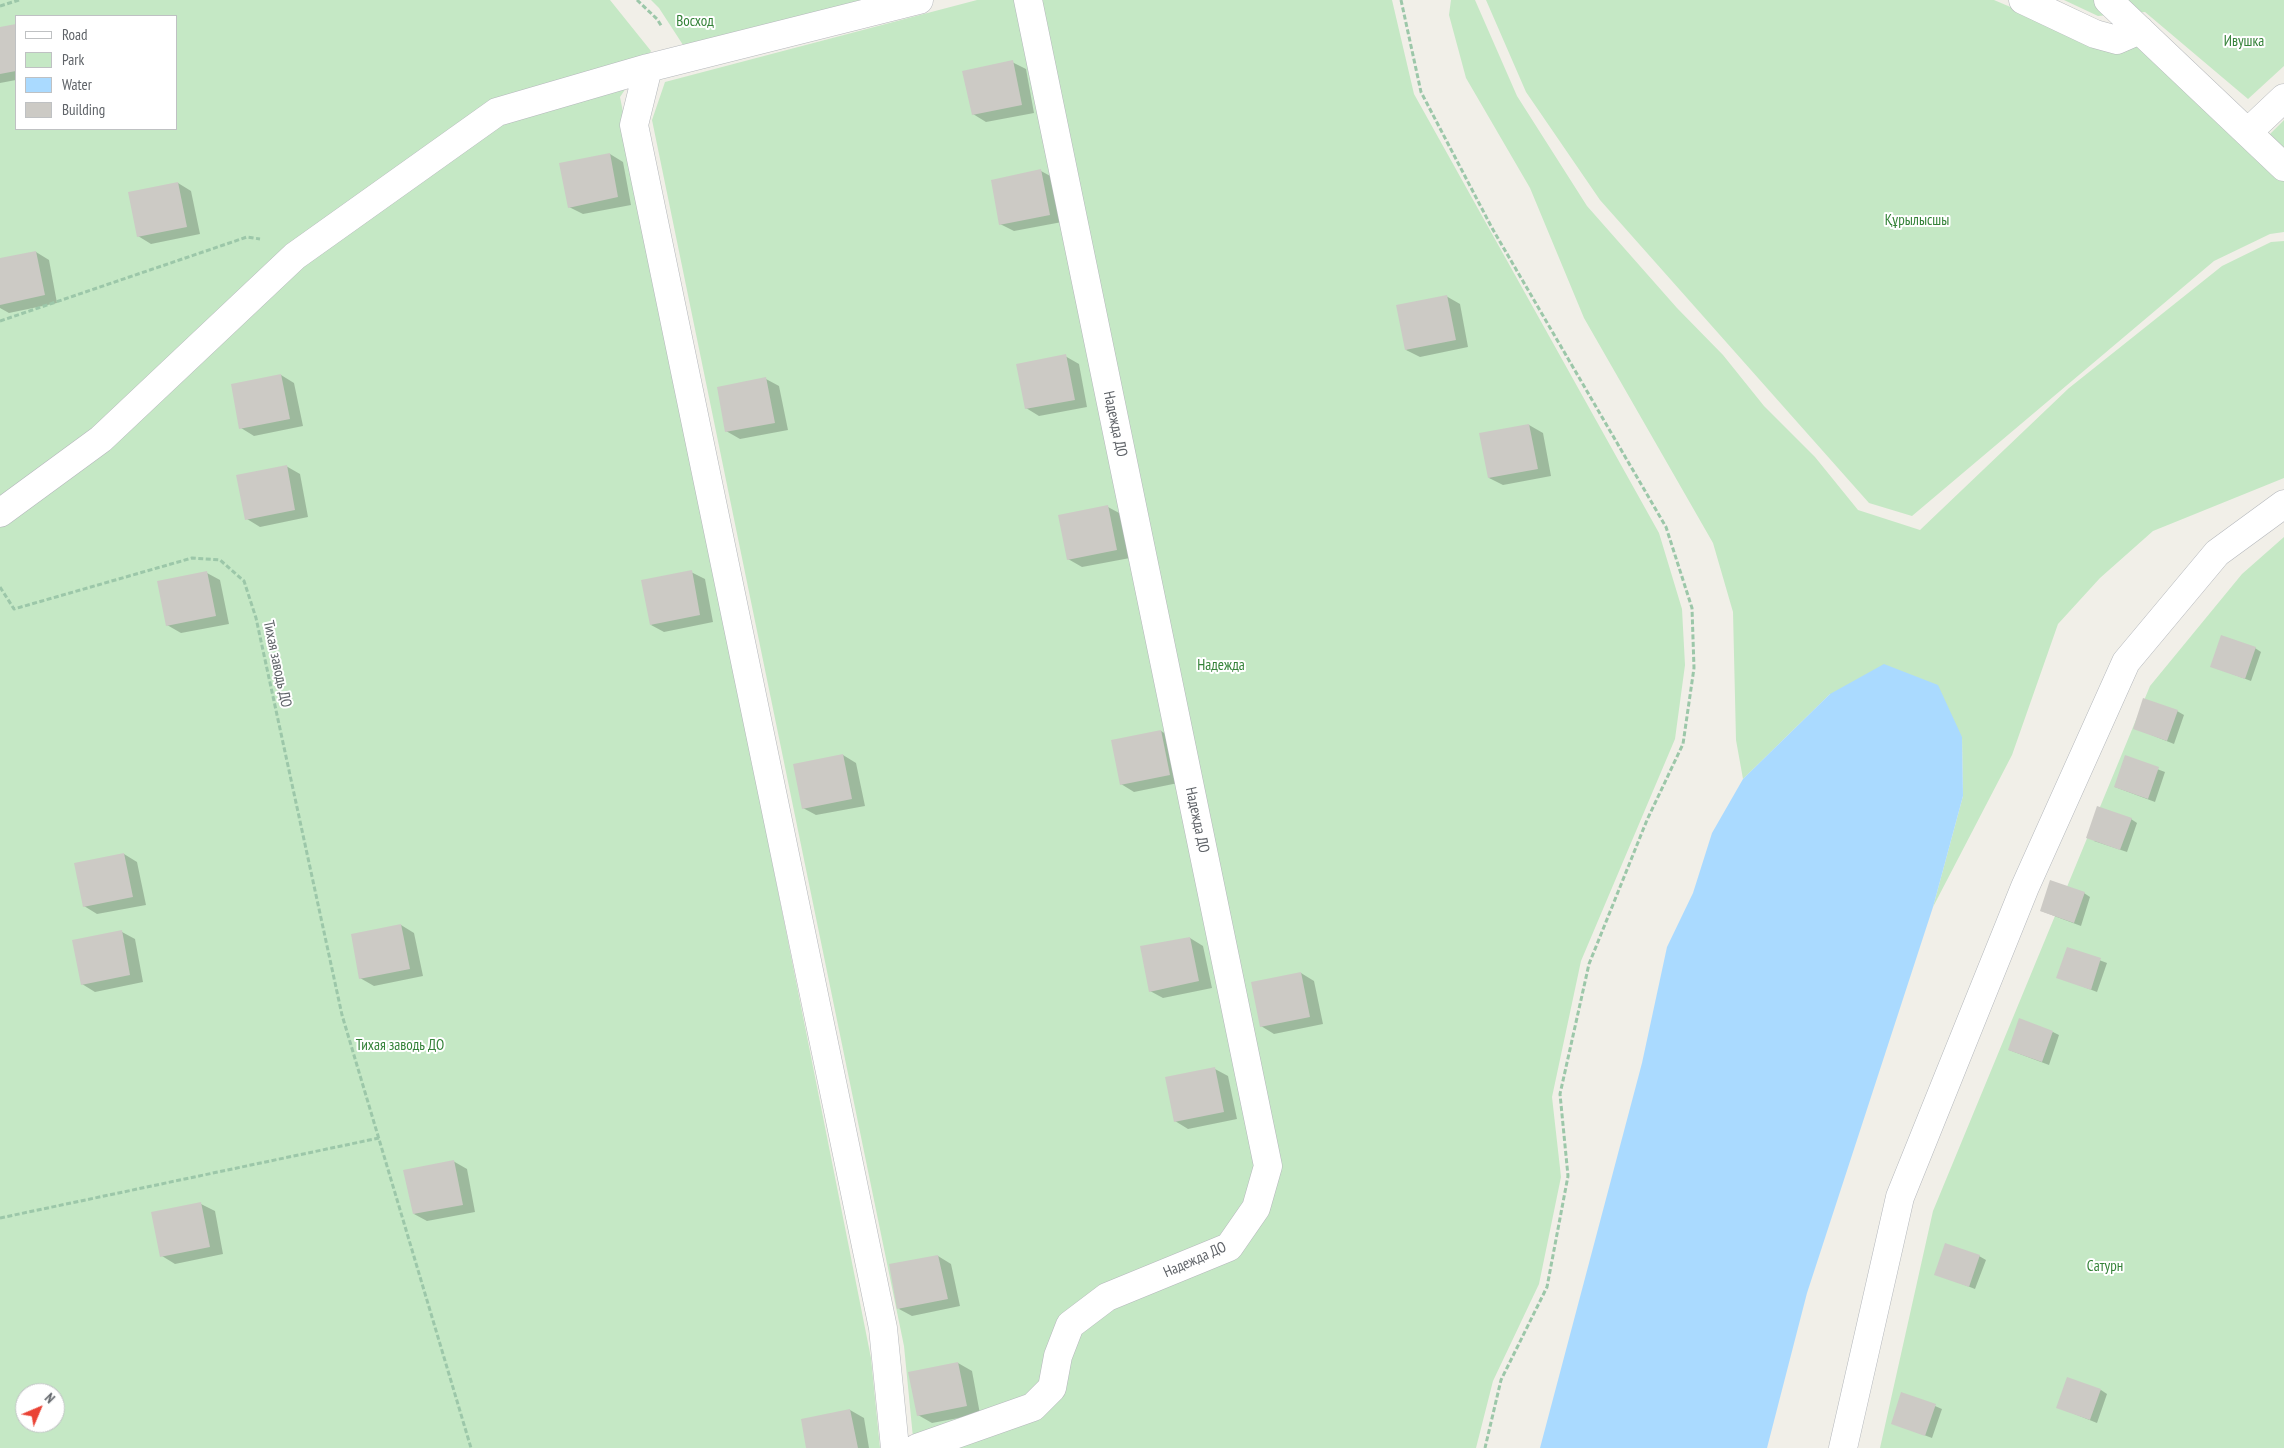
<!DOCTYPE html>
<html>
<head>
<meta charset="utf-8">
<style>
  body { margin:0 }
  #map { position:relative; width:2284px; height:1448px; overflow:hidden; background:#f1efe8; font-family:"PT Sans Narrow",sans-serif }
  canvas { display:block }
  .legend { position:absolute; left:15px; top:15px; width:162px; height:115px; box-sizing:border-box; background:#fff; border:1px solid #bfc1c3; margin:0; padding:6px 9px; list-style:none; font-size:15px; color:#5f6368 }
  .legend li { display:flex; align-items:center; gap:10px; height:25px }
  .legend b { width:25px; border:1px solid #bfc1c3 }
  .north { position:absolute; left:15px; top:1383px; width:50px; height:50px; box-sizing:border-box; background:#fff; border:1px solid #bfc1c3; border-radius:50%; rotate:45deg; font-size:14px; font-weight:700; line-height:20px; text-align:center; color:#5f6368 }
  .north::after { content:''; display:block; margin:auto; width:18px; height:22px; background:#ea4335; clip-path:polygon(50% 0,100% 100%,50% 72%,0 100%) }
</style>
</head>
<body>
<div id="map">
<canvas width="2284" height="1448"></canvas>
<ul class="legend">
<li><b style="height:6px;background:#fff"></b>Road</li>
<li><b style="height:14px;background:#c5e8c5"></b>Park</li>
<li><b style="height:14px;background:#aadaff"></b>Water</li>
<li><b style="height:14px;background:#cccac5"></b>Building</li>
</ul>
<div class="north">N</div>
</div>
<script>
const context = document.querySelector('canvas').getContext('2d');
context.lineJoin = 'round';
function fillPath(path, color) { context.fillStyle = color; context.fill(path, 'evenodd'); }
function trace(path, color, width, dash) { context.strokeStyle = color; context.lineWidth = width; context.lineCap = dash ? 'butt' : 'round'; context.setLineDash(dash || []); context.stroke(path); }
function drawText(font, color, halo, rows, align = 'center') {
  context.font = font + ' "PT Sans Narrow",sans-serif'; context.lineWidth = 4; context.setLineDash([]); context.textBaseline = 'middle'; context.strokeStyle = halo; context.fillStyle = color; for (const [text, x, y, turn = 0] of rows) {
    context.save(); context.translate(x, y); context.rotate((+turn || 0) * Math.PI / 180); context.textAlign = isNaN(turn) ? turn : align; if (halo) context.strokeText(text, 0, 0); context.fillText(text, 0, 0); context.restore();
  }
}
fillPath(new Path2D(`
  M0 0H610L651 51 620 97 871 1358 880 1448H0ZM16 16H176V129H16ZM25 1393H55V1423H25Z
  M651 0H876L685 48 659 8Z
  M977 0H1392L1414 94 1659 533 1682 609 1685 665 1675 739 1581 961 1552 1097 1561 1177 1539 1284 1493 1381 1476 1448H914L904 1346 652 120 665 82Z
  M1451 0H1475L1517 96 1587 206 1677 308 1723 355 1764 406 1815 457 1858 510 1920 530 2069 388 2118 349 2222 266 2271 242 2284 241V478L2153 531 2100 578 2058 624 2012 755 1933 907 1963 796 1962 737 1830 694 1743 779 1736 740 1733 612 1713 543 1584 318 1530 188 1466 78 1449 15Z
  M1486 0H1994L2114 51 2140 45 2270 134 2284 120V232L2270 234 2214 261 1912 516 1869 503 1600 200 1526 92Z
  M2064 0H2284V66L2248 99 2145 12 2098 16Z
  M2284 537V1448H1880L1933 1211 2150 686 2242 574Z`), '#c5e8c5');
fillPath(new Path2D(`
  M1884 664 1938 685 1962 737 1963 796 1933 907 1807 1293 1767 1448H1540L1642 1063 1667 947 1693 893 1712 833 1743 779 1830 694Z`), '#aadaff');
fillPath(new Path2D(`
  M16 25V80L0 83V28Z
  M1012 62 1026 69 1034 113 986 122 973 114Z
  M610 154 623 162 631 205 583 214 569 207Z
  M1041 171 1054 178 1062 222 1014 231 1000 224Z
  M178 183 191 191 200 234 151 244 138 236Z
  M36 252 49 260 57 303 9 313 0 308V259Z
  M1446 296 1460 304 1468 347 1420 357 1406 350Z
  M1065 356 1079 364 1087 407 1039 416 1026 408Z
  M281 375 294 383 303 426 254 436 241 428Z
  M766 379 779 386 788 430 740 439 726 431Z
  M1529 425 1543 433 1551 476 1503 485 1489 478Z
  M286 466 300 474 308 517 260 527 247 519Z
  M1108 507 1121 514 1130 558 1082 567 1068 559Z
  M691 572 705 579 713 622 664 632 651 625Z
  M207 573 220 580 229 624 181 633 167 625Z
  M2255 648 2261 652 2251 681 2211 666Z
  M2177 711 2184 715 2174 744 2134 728Z
  M1161 731 1174 739 1183 782 1134 792 1121 784Z
  M843 755 856 763 865 806 816 815 803 808Z
  M2125 757 2165 772 2155 802 2115 787Z
  M2131 819 2137 823 2127 852 2094 841Z
  M124 854 137 862 146 905 97 914 84 906Z
  M2084 893 2090 897 2081 926 2041 911Z
  M401 925 414 933 423 976 374 986 360 978Z
  M122 932 135 939 143 982 95 992 82 984Z
  M1190 938 1203 946 1212 988 1163 998 1150 991Z
  M2068 948 2107 963 2097 992 2058 977Z
  M1301 973 1314 981 1323 1024 1274 1034 1261 1026Z
  M2053 1032 2059 1035 2049 1065 2009 1050Z
  M1215 1069 1228 1076 1237 1119 1188 1129 1175 1121Z
  M453 1161 467 1169 475 1212 427 1221 414 1214Z
  M201 1204 215 1211 223 1254 175 1264 162 1256Z
  M938 1256 951 1264 960 1306 912 1316 899 1309Z
  M1979 1256 1986 1260 1975 1289 1936 1274Z
  M958 1363 972 1371 980 1414 932 1423 918 1415 909 1373Z
  M2101 1390 2107 1394 2097 1423 2057 1407Z
  M1935 1406 1942 1409 1932 1438 1892 1423Z
  M850 1410 864 1418 869 1448H808Z`), '#0003');
fillPath(new Path2D(`
  M16 24V71L0 74V27Z
  M1013 60 1022 105 972 115 962 71Z
  M610 153 618 197 568 208 559 163Z
  M1041 169 1050 215 999 225 991 180Z
  M178 182 187 227 137 237 128 192Z
  M36 251 45 295 0 305V258Z
  M1447 295 1456 340 1405 350 1396 305Z
  M1066 354 1075 400 1025 409 1016 364Z
  M281 374 290 419 239 429 231 384Z
  M766 377 775 423 725 432 717 387Z
  M1529 424 1538 469 1488 478 1479 433Z
  M287 465 295 510 245 520 236 475Z
  M1108 505 1117 550 1067 560 1058 515Z
  M692 570 700 615 650 625 641 580Z
  M207 571 216 616 166 626 157 581Z
  M2221 635 2256 647 2245 679 2210 667Z
  M2143 698 2178 710 2167 741 2133 729Z
  M1161 730 1170 775 1120 785 1111 740Z
  M843 754 852 799 802 809 793 764Z
  M2125 755 2159 767 2148 799 2114 787Z
  M2097 806 2132 818 2120 850 2086 838Z
  M124 853 133 897 83 907 74 863Z
  M2050 880 2085 892 2074 923 2040 911Z
  M401 924 410 969 359 979 351 934Z
  M122 930 130 975 81 985 72 940Z
  M1190 937 1199 981 1149 992 1140 946Z
  M2067 947 2101 958 2091 990 2056 978Z
  M1301 972 1310 1017 1260 1027 1251 982Z
  M2019 1018 2053 1031 2042 1062 2008 1050Z
  M1215 1067 1224 1112 1174 1122 1165 1077Z
  M454 1160 463 1205 413 1214 403 1170Z
  M201 1202 210 1247 160 1257 151 1212Z
  M1945 1243 1980 1255 1969 1287 1934 1275Z
  M938 1255 948 1299 897 1309 889 1264Z
  M958 1362 967 1406 917 1416 908 1372Z
  M2067 1377 2101 1389 2090 1420 2056 1408Z
  M1901 1392 1936 1404 1925 1436 1891 1424Z
  M850 1409 858 1448H806L801 1419Z`), '#cccac5');
const minor = new Path2D(`
  M2023 0 2095 34 2117 40 2140 30
  M2108 0 2284 167
  M648 68 634 125 883 1328 895 1448
  M2248 132 2284 98
  M0 513 101 439 295 256 497 112 648 68 919 0
  M917 1448 1033 1407 1052 1388 1058 1356 1070 1325 1107 1297 1229 1247 1256 1208 1268 1166 1028 0
  M1843 1448 1900 1197 2025 887 2126 662 2217 553 2284 504`);
trace(minor, '#b5b8bc', 29);
trace(new Path2D(`
  M637 0 657 19 662 27
  M1401 0 1421 92 1492 228 1666 527 1692 608 1694 668 1683 744 1647 820 1589 964 1560 1094 1568 1176 1547 1287 1501 1380 1485 1448
  M0 6 19 0
  M0 321 247 237 260 239
  M0 587 14 609 192 558 220 560 244 581 256 618 342 1015 471 1448
  M0 1218 379 1138`), '#9cc7a9', 3, [5, 2.5]);
trace(minor, '#fff', 28);
drawText('15px', '#348238', '#fff', [
  ["Восход",695,22],
  ["Ивушка",2244,42],
  ["Құрылысшы",1917,221],
  ["Надежда",1221,666],
  ["Тихая заводь ДО",400,1046],
  ["Сатурн",2105,1267]
]);
drawText('15px', '#5f6368', '#fff', [
  ["Надежда ДО",1115,424,78],
  ["Тихая заводь ДО",277,664,78],
  ["Надежда ДО",1197,820,78],
  ["Надежда ДО",1195,1260,-24]
]);
</script>
</body>
</html>
